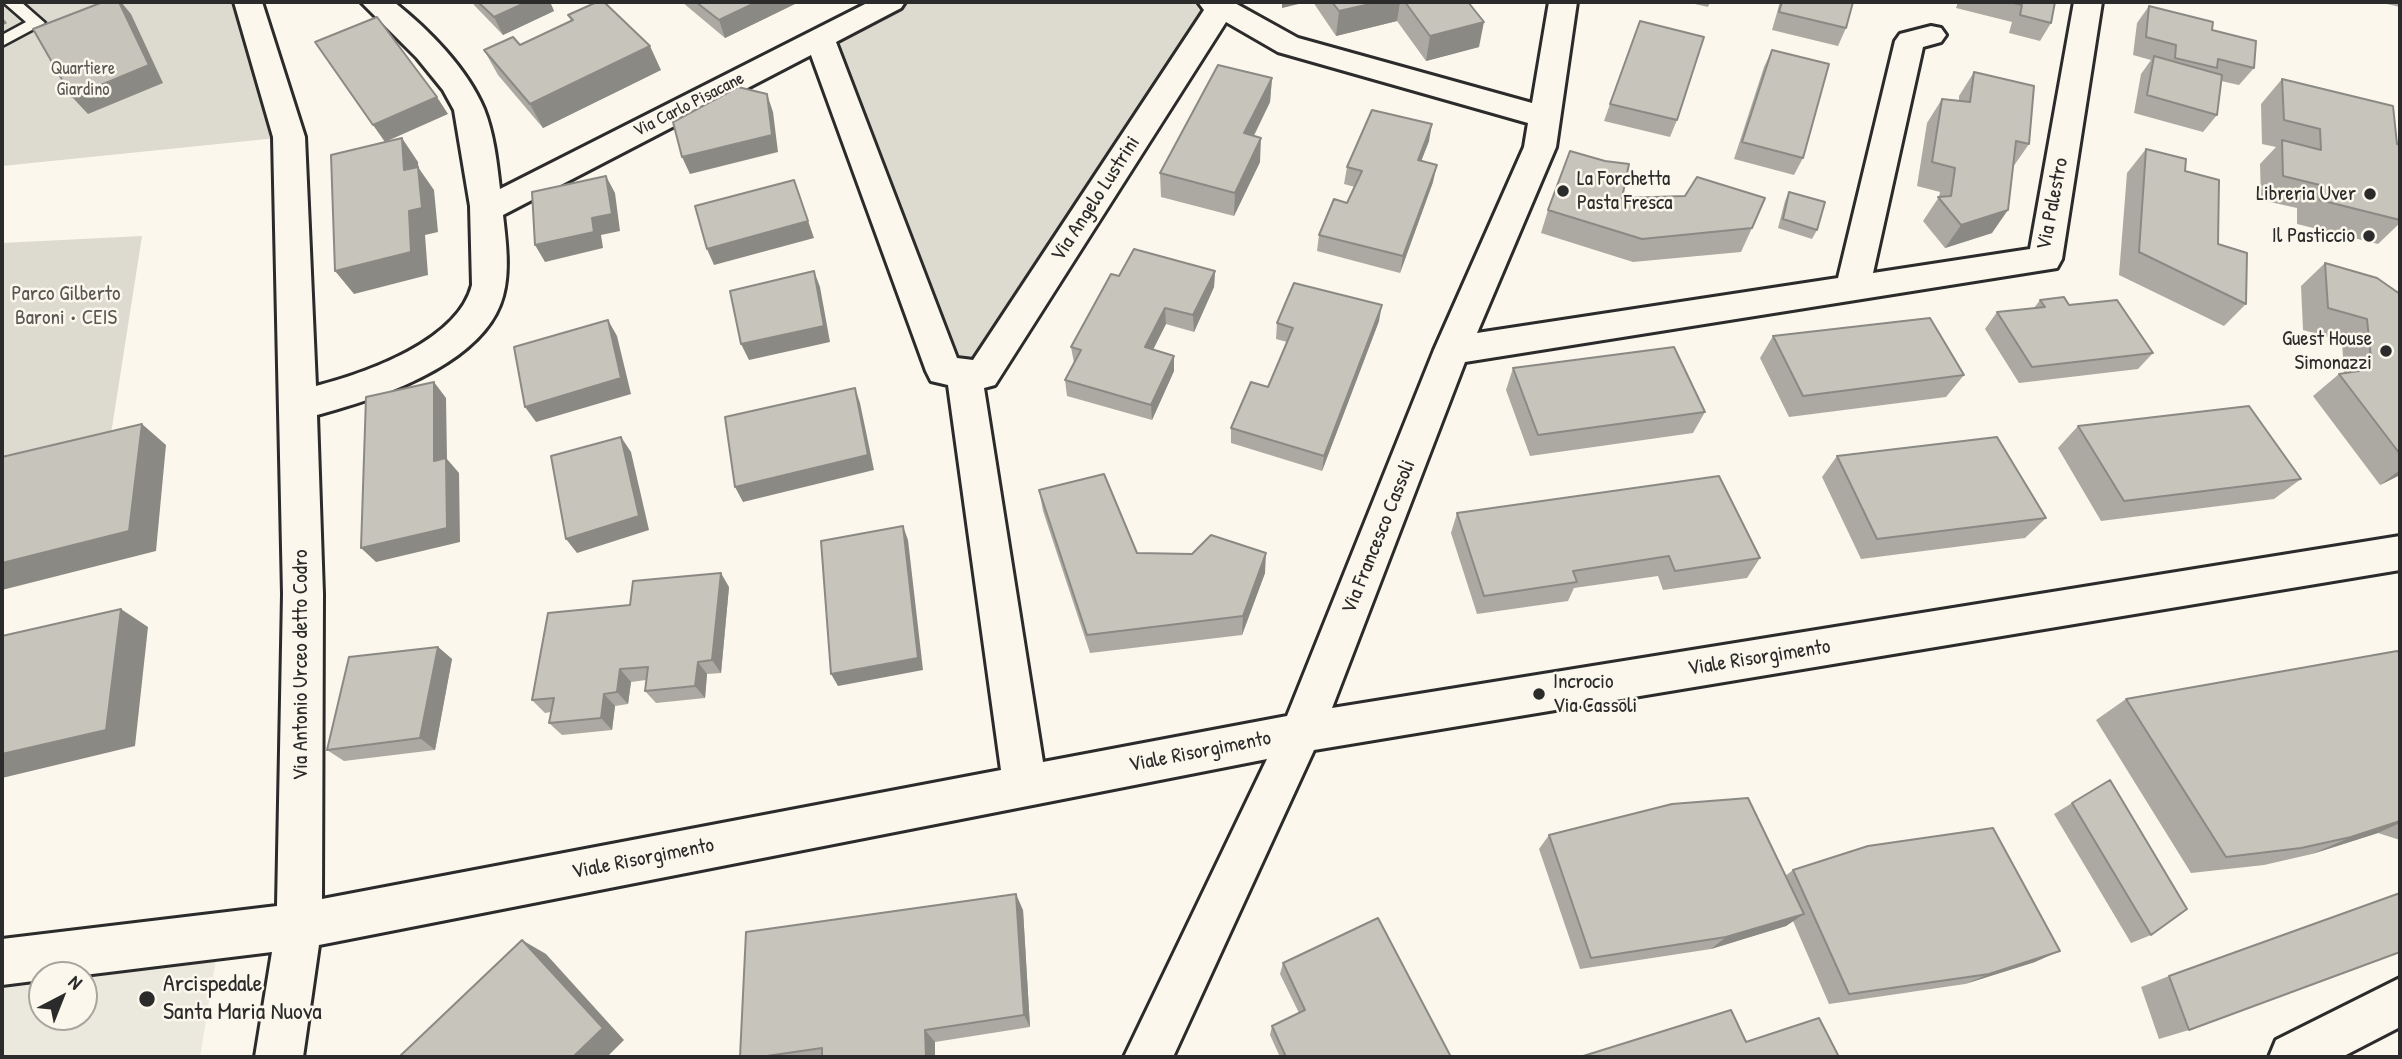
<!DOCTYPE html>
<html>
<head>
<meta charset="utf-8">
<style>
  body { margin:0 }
  #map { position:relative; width:2402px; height:1059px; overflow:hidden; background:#fbf7ec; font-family:"Patrick Hand",sans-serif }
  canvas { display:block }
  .frame { position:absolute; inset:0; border:4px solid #2b2b2b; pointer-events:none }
  .north { position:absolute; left:28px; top:961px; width:70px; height:70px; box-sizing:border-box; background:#fbf7ec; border:2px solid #a8a59f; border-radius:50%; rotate:42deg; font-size:19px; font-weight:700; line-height:28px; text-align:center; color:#2b2b2b }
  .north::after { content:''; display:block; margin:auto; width:24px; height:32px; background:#2b2b2b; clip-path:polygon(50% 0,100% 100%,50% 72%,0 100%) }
</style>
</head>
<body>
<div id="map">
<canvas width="2402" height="1059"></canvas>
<div class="frame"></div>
<div class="north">N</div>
</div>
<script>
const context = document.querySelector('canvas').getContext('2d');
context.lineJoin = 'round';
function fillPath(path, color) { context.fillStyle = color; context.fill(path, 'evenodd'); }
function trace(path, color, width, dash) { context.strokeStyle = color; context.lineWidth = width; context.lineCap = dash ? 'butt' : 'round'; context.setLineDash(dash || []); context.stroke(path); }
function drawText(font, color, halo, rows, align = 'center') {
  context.font = font + ' "Patrick Hand",sans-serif'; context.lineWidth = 5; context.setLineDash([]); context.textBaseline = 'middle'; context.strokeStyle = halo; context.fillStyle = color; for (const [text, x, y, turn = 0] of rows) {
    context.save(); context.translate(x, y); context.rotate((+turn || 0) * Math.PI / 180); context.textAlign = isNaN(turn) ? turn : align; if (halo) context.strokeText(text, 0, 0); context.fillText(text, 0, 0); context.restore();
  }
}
fillPath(new Path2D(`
  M217 953 200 1057H2V981L42 976V1017H84V975Z`), '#ebe8de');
fillPath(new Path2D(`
  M2 2H235L277 138 2 166Z
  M891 2H1212L1220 8 982 375 944 371 819 37Z
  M142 236 111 434 2 463V243Z`), '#dddad0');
const service = new Path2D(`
  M3 2H21L45 23 2 46V35L26 22Z`);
const minor = new Path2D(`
  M234 2H262L305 137 316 386C366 373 458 341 472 285L470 206 454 110 443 90 417 58 361 2H394C428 29 467 68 484 109 494 134 497 163 500 189L869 2H905L901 8 836 42 957 358 973 360 1204 10 1198 2H1233L1298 38 1532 103 1549 2H1577L1556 147 1477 333 1838 278 1895 41 1900 34 1931 26 1941 28 1946 35 1941 42 1923 47 1873 273 2030 249 2074 2H2102L2062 259 2057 268 1465 362 1332 708 2400 536V570L1314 750 1173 1057H1124L1267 759 319 945 303 1057H255L272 952 84 975H42V980L2 985V939L277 906 283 594 273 137ZM1226 22 1278 52 1528 123 1524 147 1434 350 1287 716 1043 762 984 388 995 385ZM811 55 926 371 931 381 948 385 1001 770 322 899 323 594 317 415C377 399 485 364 503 296 510 271 506 241 503 215Z
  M2400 978V1027L2342 1057H2269L2276 1040Z`);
trace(service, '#2b2b2b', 5);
trace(minor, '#2b2b2b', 6);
fillPath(service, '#fbf7ec');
fillPath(minor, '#fbf7ec');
fillPath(new Path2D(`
  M472 2H550L554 11 503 35 474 5Z
  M682 2H799L725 38Z
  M1313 2H1472L1469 3 1479 47 1426 61 1397 21 1336 36Z
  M1686 2H1710L1708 7Z
  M1780 2H1853L1846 28 1838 46 1772 30Z
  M1958 2H2055L2051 23 2040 41 2009 33 2012 22 1956 8Z
  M2378 2H2400V7Z
  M2149 6 2212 30 2254 68 2239 85 2221 81 2217 115 2203 132 2134 113 2141 74 2151 60 2133 55 2137 23Z
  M568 15 661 70 543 128 498 75 484 50 520 45 571 21Z
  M1772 50 1803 158 1794 175 1734 159 1764 67Z
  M1974 72 2029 144 2013 167 1992 233 1945 248 1923 221 1939 197 1940 192 1917 186 1927 123 1942 99 1959 101V96Z
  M1272 78 1270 102 1254 136 1260 162 1234 216 1161 197 1160 173Z
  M2282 79 2400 145V223L2378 244 2297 224V208L2261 200 2260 164 2276 147 2262 144 2261 104Z
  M1610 104 1677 120 1670 137 1604 121Z
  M1429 141 1421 161 1433 182 1400 273 1317 251 1319 235 1347 203 1355 187 1344 184 1347 167Z
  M2146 149 2185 171 2246 304 2224 326 2119 275 2127 173Z
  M1789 192 1817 230 1812 239 1778 228 1785 201Z
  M1622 198 1752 228 1741 252 1633 262 1541 233 1548 210Z
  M2325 263 2400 294V475L2380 485 2313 396 2339 374 2344 373 2342 341 2303 330 2301 286Z
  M1215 271 1214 287 1194 332 1166 324 1153 350 1174 356V371L1152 420 1067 396 1065 380 1074 363 1071 347 1119 276Z
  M2040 300 2069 305 2153 353 2138 369 2019 383 1985 329 1997 312 2034 308Z
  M1379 321 1322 471 1231 443V428L1268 387 1287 342 1276 339 1277 323Z
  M1773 336 1964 375 1946 397 1789 417 1760 358Z
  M1513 368 1705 412 1693 433 1530 456 1506 390Z
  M2078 426 2301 479 2274 499 2101 521 2058 448Z
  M1837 456 2046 518 2025 538 1861 559 1822 477Z
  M1039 490 1137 553 1265 573 1242 635 1090 653 1043 511Z
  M1457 513 1760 558 1747 578 1663 590 1658 576 1574 588 1568 601 1477 614 1451 533Z
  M729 587 721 673 707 674 705 698 656 703 645 691 646 680 631 682 628 704 615 706 612 730 562 735 549 723 551 712 545 713 532 700 630 605Z
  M438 647 452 659 435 750 344 761 327 750Z
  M2400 653V840L2378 833 2312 854 2264 865 2191 873 2096 720 2126 699Z
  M2110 780 2151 935 2131 943 2054 814Z
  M1549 835 1785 876 1793 870 2035 962 1965 984 1829 1004 1793 921 1786 926 1711 949 1580 969 1539 849Z
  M1023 910 1030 1027 935 1042V1057H740Z
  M1283 963 1451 1057H1280L1270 1035 1272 1026 1299 1013 1280 974Z
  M2169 976 2189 1030 2159 1039 2141 987Z`), '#aba9a2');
fillPath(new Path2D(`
  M119 2H121L131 14 163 83 88 114 72 97Z
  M527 2H550L554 11 503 35 494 17Z
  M757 2H799L725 38 719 20Z
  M1282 2H1307L1282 8Z
  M1379 2H1400L1397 21 1336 36 1339 11Z
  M2 17 7 23 2 26Z
  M1484 22 1479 47 1426 61 1430 36Z
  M650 46 661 70 543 128 530 104Z
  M1272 78 1270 102 1243 157 1244 133Z
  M767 94 773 112 778 152 690 174 682 157Z
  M437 97 448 114 385 142 373 125Z
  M1432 124 1429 141 1415 177 1418 160Z
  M402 138 418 162 420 194 404 170Z
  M1261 138 1260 162 1234 216 1235 193Z
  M1437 165 1433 182 1400 273 1403 256Z
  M418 167 434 190 438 232 425 235 428 275 354 294 335 271 409 211Z
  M606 176 615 193 620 231 601 235 603 248 545 262 535 245 592 218Z
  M794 180 814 238 714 265 707 249Z
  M2008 210 1992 233 1945 248 1961 225Z
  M814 271 820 287 830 342 749 360 741 344Z
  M1215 271 1214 287 1194 332 1193 315Z
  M1382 305 1379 321 1322 471 1324 456Z
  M1165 308 1166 324 1146 363 1145 347Z
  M608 320 617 336 631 394 536 422 525 407Z
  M1174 356V371L1152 420 1151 405Z
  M434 382 446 398 447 459 459 473 460 542 376 562 361 548 434 461Z
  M855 388 860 403 874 470 743 502 735 487Z
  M142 424 166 445 156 551 2 590V563Z
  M621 437 631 452 649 530 577 553 566 539Z
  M2400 470V475L2380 485Z
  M903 526 908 540 923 670 838 686 831 674Z
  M1266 553 1265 573 1242 635 1243 616Z
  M721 573 729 587 721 673 712 660Z
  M121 609 148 627 135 746 2 778V754Z
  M438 647 452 659 435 750 420 738Z
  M698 662 707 674 705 698 695 686Z
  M620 669 631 682 628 704 617 692Z
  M604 694 615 706 612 730 601 718Z
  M2400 821V823L2378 833 2312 854 2351 837Z
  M1016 894 1023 910 1030 1027 1024 1015Z
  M1804 914 1786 926 1711 949 1726 937Z
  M522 940 546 954 624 1040 607 1057H573Z
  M2060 951 2035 962 1965 984 1989 974Z
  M925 1030 935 1042V1057H926Z`), '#8b8984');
const building = new Path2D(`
  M103 2H119L149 65 72 97 33 29Z
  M478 2H527L494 17Z
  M597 2H604L650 46 530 104 484 50 513 37 520 45 573 20 568 15Z
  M696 2H757L719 20Z
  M1332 2H1379L1339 11Z
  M1405 2H1468L1484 22 1430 36Z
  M1782 2H1853L1846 28 1779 12Z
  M2010 2H2055L2051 23 2020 15 2022 5Z
  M2149 6 2213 22 2212 30 2256 41 2254 68 2218 59 2217 68 2175 58 2176 45 2146 37Z
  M377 17 437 97 373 125 315 42Z
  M1640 21 1704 37 1677 120 1610 104Z
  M1772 50 1829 64 1803 158 1742 142Z
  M2154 56 2222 75 2217 115 2147 95Z
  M1218 65 1272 78 1244 133 1261 138 1235 193 1160 173Z
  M1974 72 2034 86 2029 144 2016 141 2008 210 1961 225 1938 197 1951 196 1955 168 1932 162 1942 99 1970 102Z
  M2282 79 2393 106 2397 144 2400 145V220L2320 200V185L2283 176 2282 140 2321 150 2320 129 2284 120Z
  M738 87 767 94 772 135 682 157 673 122Z
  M1372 110 1432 124 1418 160 1437 165 1403 256 1319 235 1334 199 1347 203 1362 171 1347 167Z
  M402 138 404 170 418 167 422 208 409 211 411 252 335 271 331 155Z
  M2146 149 2186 159 2185 171 2219 180 2218 244 2247 253 2246 304 2139 252Z
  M1570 151 1605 161 1629 164 1622 198 1685 196 1697 177 1765 198 1752 228 1642 239 1548 210Z
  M606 176 612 214 592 218 594 232 535 245 532 192Z
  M794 180 808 221 707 249 695 206Z
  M1789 192 1825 202 1817 230 1783 219Z
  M1134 249 1215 271 1193 315 1165 308 1145 347 1174 356 1151 405 1065 380 1081 350 1071 347 1111 274 1119 276Z
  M2325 263 2377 278 2400 294V454L2339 374 2372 369 2367 319 2328 308Z
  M814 271 824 326 741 344 730 291Z
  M1294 283 1382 305 1324 456 1231 428 1251 382 1268 387 1293 328 1277 323Z
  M2064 297 2069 305 2117 300 2153 353 2032 367 1997 312 2045 307 2040 300Z
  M1930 318 1964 375 1803 396 1773 336Z
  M608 320 621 378 525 407 514 347Z
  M1674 347 1705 412 1538 435 1513 368Z
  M434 382V461L446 458 447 528 361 548 366 397Z
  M855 388 868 455 735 487 725 417Z
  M2249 406 2301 479 2124 501 2078 426Z
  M142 424 129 531 2 563V457Z
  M621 437 639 516 566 539 551 456Z
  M1997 437 2046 518 1877 539 1837 456Z
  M1104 474 1137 553 1192 554 1211 535 1266 553 1243 616 1087 635 1039 490Z
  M1719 476 1760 558 1675 571 1669 556 1573 571 1577 582 1484 596 1457 513Z
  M903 526 918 658 831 674 821 541Z
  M721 573 712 660 698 662 695 686 645 691 648 667 620 669 617 692 604 694 601 718 549 723 554 698 532 700 548 613 630 605 633 581Z
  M121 609 106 730 2 754V636Z
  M438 647 420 738 327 750 349 657Z
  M2397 651 2400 653V821L2351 837 2301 848 2226 857 2126 699Z
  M2110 780 2187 909 2151 935 2072 803Z
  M1748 798 1804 914 1726 937 1591 958 1549 835 1672 804Z
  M1993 828 2060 951 1989 974 1849 994 1793 870 1868 846Z
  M2400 893V952L2189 1030 2169 976Z
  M1016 894 1024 1015 925 1030 926 1057H822V1048L760 1057H740L746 932Z
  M1378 918 1451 1057H1286L1272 1026 1305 1010 1283 963Z
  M522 940 603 1028 573 1057H399Z
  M1731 1010 1746 1042 1819 1018 1839 1057H1580Z`);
fillPath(building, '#c7c4bc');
trace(building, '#8b8984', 2);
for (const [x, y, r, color] of [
  [1563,191,7,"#2b2b2b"],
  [2370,194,7,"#2b2b2b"],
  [2369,236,7,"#2b2b2b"],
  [2386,351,7,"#2b2b2b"],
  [1539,694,7,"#2b2b2b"],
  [147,999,9,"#2b2b2b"]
]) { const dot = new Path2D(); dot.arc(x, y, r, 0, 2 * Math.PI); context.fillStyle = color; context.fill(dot); trace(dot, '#fbf7ec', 2.5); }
drawText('18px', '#585754', '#fbf7ec', [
  ["Quartiere",83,69],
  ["Giardino",83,90]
]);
drawText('18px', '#2b2b2b', '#fbf7ec', [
  ["Via Carlo Pisacane",689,105,-27]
]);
drawText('21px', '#2b2b2b', '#fbf7ec', [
  ["La Forchetta",1577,179,"left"],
  ["Pasta Fresca",1577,203,"left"],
  ["Libreria Uver",2356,194],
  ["Il Pasticcio",2355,236],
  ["Guest House",2372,339],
  ["Simonazzi",2372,363],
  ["Incrocio",1553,682,"left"],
  ["Via Cassoli",1553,706,"left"]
], 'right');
drawText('21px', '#2b2b2b', '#fbf7ec', [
  ["Via Angelo Lustrini",1096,199,-57],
  ["Via Palestro",2053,204,-79],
  ["Via Francesco Cassoli",1379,537,-68],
  ["Viale Risorgimento",1759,658,-9],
  ["Via Antonio Urceo detto Codro",301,665,-90],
  ["Viale Risorgimento",1200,752,-11],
  ["Viale Risorgimento",643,859,-11]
]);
drawText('21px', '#585754', '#fbf7ec', [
  ["Parco Gilberto",66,294],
  ["Baroni • CEIS",66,318]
]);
drawText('24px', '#2b2b2b', '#fbf7ec', [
  ["Arcispedale",163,985],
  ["Santa Maria Nuova",163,1013]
], 'left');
</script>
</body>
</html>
